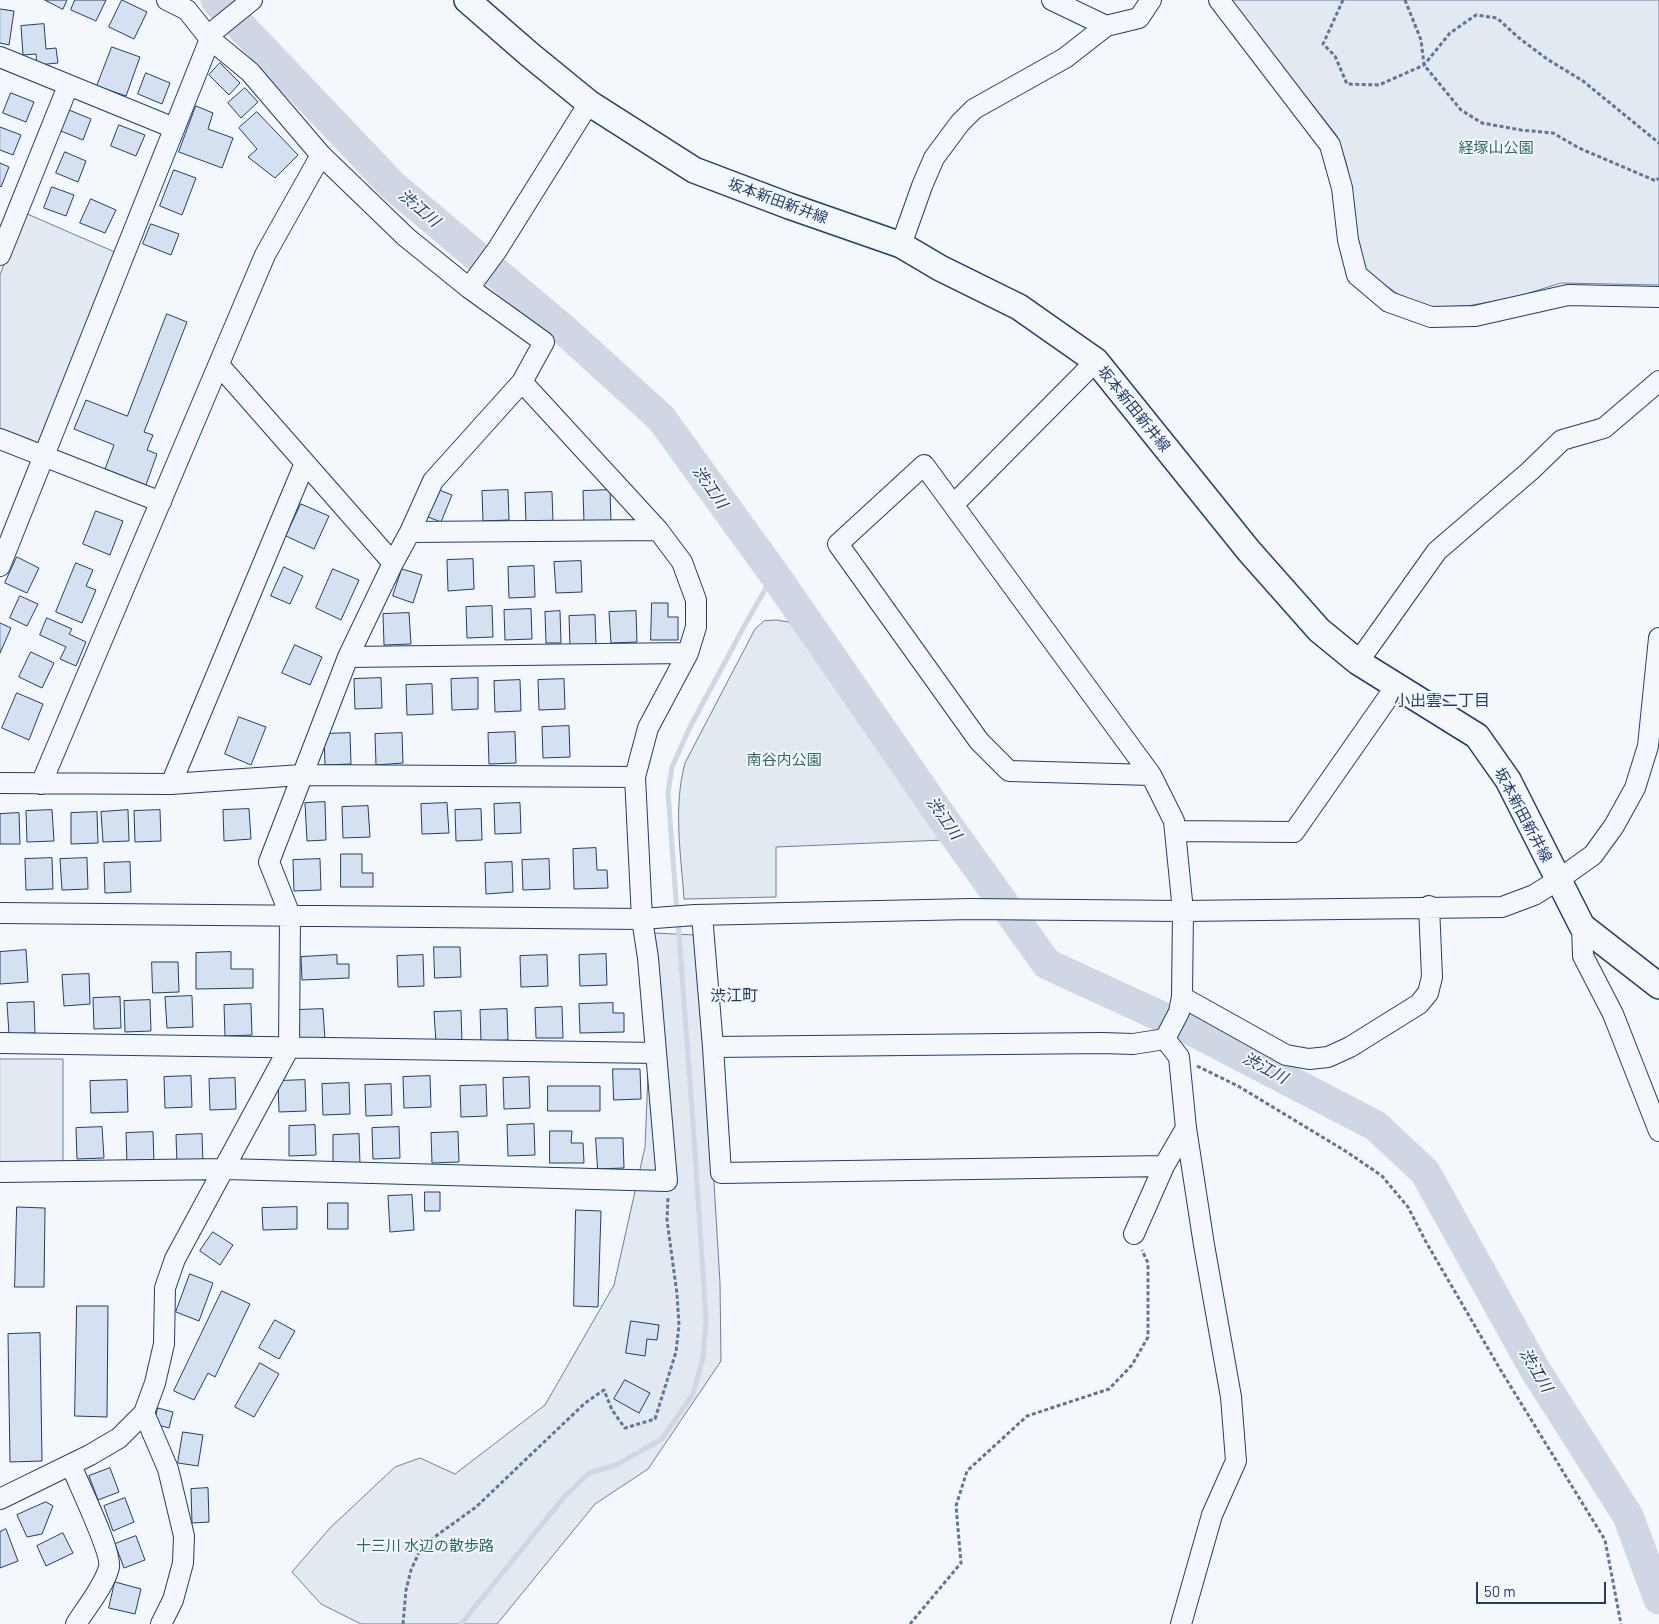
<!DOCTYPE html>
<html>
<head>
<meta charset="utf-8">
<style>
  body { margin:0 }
  #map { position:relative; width:1659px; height:1624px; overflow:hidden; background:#f4f7fb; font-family:Barlow,sans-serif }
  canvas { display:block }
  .scale { position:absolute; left:1476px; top:1582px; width:130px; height:22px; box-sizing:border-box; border:2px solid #1d3f73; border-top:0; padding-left:6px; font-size:15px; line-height:18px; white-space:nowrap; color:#1d3f73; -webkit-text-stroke:4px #f4f7fb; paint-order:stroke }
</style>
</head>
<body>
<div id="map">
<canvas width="1659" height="1624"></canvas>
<div class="scale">50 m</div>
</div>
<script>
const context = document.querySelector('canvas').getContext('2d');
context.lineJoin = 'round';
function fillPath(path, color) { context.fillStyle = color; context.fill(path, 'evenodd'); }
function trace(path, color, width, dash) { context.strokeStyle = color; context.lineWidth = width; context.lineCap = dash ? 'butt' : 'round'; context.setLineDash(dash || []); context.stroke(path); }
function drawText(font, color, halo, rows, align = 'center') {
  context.font = font + ' Barlow,"Noto Sans JP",sans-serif'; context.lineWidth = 4; context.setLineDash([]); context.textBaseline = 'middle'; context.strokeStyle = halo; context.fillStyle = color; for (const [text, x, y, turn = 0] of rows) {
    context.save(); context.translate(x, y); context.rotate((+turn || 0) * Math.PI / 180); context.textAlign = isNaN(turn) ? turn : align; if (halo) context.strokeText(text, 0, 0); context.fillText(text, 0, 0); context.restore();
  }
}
const green = new Path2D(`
  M1230 0H1659V285L1561 283 1516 297 1467 306 1430 307 1398 294 1365 271 1356 242 1354 204 1346 162 1337 136Z
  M25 213 117 253 41 447 0 431V275Z
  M777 620 788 622 799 628 944 840 776 847V897L684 899C681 855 673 807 685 763L755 629 764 621Z
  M654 933 695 935 710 1116 720 1283 721 1361 648 1469 595 1504 497 1624H361L321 1604 292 1572 330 1528 395 1467 420 1458 455 1474 545 1405 614 1285 645 1147Z
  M0 1059H63V1168H0Z`);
fillPath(green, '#e3e9f0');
trace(green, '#687fa3', 1);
trace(new Path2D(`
  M677 912 668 793 672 767 690 727 746 623 774 574
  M461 1624 565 1496 589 1473 616 1465 662 1439 693 1394 703 1358 706 1319 692 1109 678 921`), '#cfd7e4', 5);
trace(new Path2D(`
  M216 0 392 185 562 328 661 418 774 574 948 826 1047 964 1199 1034 1376 1126 1425 1172 1534 1368 1628 1516 1659 1599`), '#cfd7e4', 31);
const building = new Path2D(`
  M45 0H67L63 9Z
  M75 0H106L96 21 71 10Z
  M122 0 147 12 134 39 109 27Z
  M0 9 14 11 9 45 0 43Z
  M44 24 46 49 56 48 58 63 37 65 36 54 23 55 21 26Z
  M112 47 140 57 126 96 97 86Z
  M220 63 240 83 229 95 209 75Z
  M146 73 170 83 162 104 138 94Z
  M245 88 258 102 241 118 228 103Z
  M11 93 34 102 26 122 3 113Z
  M196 106 213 113 208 129 233 138 222 168 179 152Z
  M69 110 91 119 83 140 61 131Z
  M257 112 298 155 275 178 248 157 257 149 239 128Z
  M119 125 145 135 136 156 111 146Z
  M0 127 21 135 13 155 0 150Z
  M65 152 86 161 78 182 56 173Z
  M0 163 9 167 1 187 0 186Z
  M174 170 196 178 182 215 160 206Z
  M52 187 74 195 66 216 44 208Z
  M91 199 116 210 105 233 80 223Z
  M151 224 179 234 171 255 143 244Z
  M167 314 187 322 144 432 153 435 147 450 157 454 146 485 105 469 114 445 74 429 86 400 127 416Z
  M439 490 452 495 441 522 428 517Z
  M508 490 509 520 483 521 482 491Z
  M610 490 611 521 584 522 583 491Z
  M552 492 553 522 526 523 525 493Z
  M301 504 329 516 314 549 286 536Z
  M96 511 123 521 110 555 83 544Z
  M17 557 39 568 27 593 5 583Z
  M473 559 474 589 448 591 447 560Z
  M581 561 582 592 556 593 554 562Z
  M76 563 93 570 86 586 96 590 82 623 56 612Z
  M534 566 535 597 509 598 508 567Z
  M284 567 303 576 290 604 271 596Z
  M333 569 359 580 341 620 316 608Z
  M402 569 422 575 413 603 393 596Z
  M20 596 38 604 27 626 10 618Z
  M652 603H668V617H678V640H651Z
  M492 606 493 637 467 638 466 607Z
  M531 609 532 639 505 640 504 610Z
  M560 611 561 643H546L545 612Z
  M636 611 637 642 611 643 609 612Z
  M409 613 411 644 384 645 383 614Z
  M595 615 596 646 570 647 569 616Z
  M47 618 72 629 69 634 86 642 76 666 60 659 66 647 40 635Z
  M0 623 11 628 0 653Z
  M295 645 322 657 310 685 282 673Z
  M31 652 54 663 42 688 19 677Z
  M381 678 382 708 355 709 354 679Z
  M478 678V709L452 710 451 679Z
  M564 679 565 709 539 710 538 680Z
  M520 680 521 711 495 712 494 681Z
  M432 684 433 714 407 715 406 685Z
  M17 693 43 704 29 740 2 728Z
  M239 717 266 727 251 765 225 754Z
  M569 726 570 757 543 758 542 727Z
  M515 732 516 763 489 764 488 733Z
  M350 733 351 764 325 765 324 734Z
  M402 733 403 763 376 765 375 734Z
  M325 802 326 840 307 841 305 803Z
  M447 803 449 833 422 834 421 804Z
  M520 803 521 833 495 834 494 804Z
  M368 806 370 837 343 838 342 807Z
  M249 809 251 839 224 841 223 810Z
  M481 809 482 840 456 841 455 810Z
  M52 810 54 841 27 842 26 811Z
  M128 810 129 841 103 842 101 812Z
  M160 810 161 841 135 842 134 811Z
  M97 812 98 843 71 844V813Z
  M19 813 20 844H0V814Z
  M596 848 597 870H607L608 888 574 889 573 849Z
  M341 854H362V873H373V887H341Z
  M52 858 53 889 26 890 25 859Z
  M87 858 88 889 62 890 60 859Z
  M320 859 321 890 294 891 293 860Z
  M549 859 550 889 523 890 522 860Z
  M130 862 131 892 105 893 104 863Z
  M512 862 513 892 486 894 485 863Z
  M434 947H460L461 977 435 978Z
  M26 950 28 982 0 984V952Z
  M231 952V969H253V988L196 989V953Z
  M606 954 607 985 580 986 579 955Z
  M337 955V964H349V978L302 980 301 957Z
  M423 955 424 986 398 987 397 956Z
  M547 955 548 986 521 987 520 956Z
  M152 962H178L179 992 153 993Z
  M89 974 90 1004 64 1006 62 975Z
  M192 996 193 1027 167 1028 165 997Z
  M120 997 121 1028 94 1029 93 998Z
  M150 1000 151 1031 125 1032 124 1001Z
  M34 1002 35 1033 9 1034 7 1003Z
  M613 1003V1013H624V1032L580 1033 579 1004Z
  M251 1004 252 1035 225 1036 224 1005Z
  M562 1007 563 1038H536L535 1008Z
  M323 1009 325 1040 298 1041 297 1010Z
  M507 1009 508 1040 481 1041 480 1010Z
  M461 1011 462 1042 436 1043 434 1012Z
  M613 1069H640L641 1099 614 1100Z
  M191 1076 192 1107 165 1108 164 1077Z
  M430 1076 431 1107 404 1108 403 1077Z
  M529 1077 530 1108 504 1109 503 1078Z
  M235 1078 236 1109 210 1110 209 1079Z
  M127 1080 128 1112 91 1113 90 1081Z
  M305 1080 306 1111 279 1112 278 1081Z
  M349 1083 350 1114 323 1115 322 1084Z
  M391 1084 392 1115 366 1116 365 1085Z
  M486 1085 487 1116 461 1117 460 1086Z
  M548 1086H600V1111H548Z
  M534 1124 535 1155 508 1156 507 1125Z
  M315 1125 316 1155 289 1156V1126Z
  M102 1127 104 1158 77 1159 76 1128Z
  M399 1127 400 1158 373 1159 372 1128Z
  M550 1131H572L571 1143H583L584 1163H550Z
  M153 1132 154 1163 127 1164 126 1133Z
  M458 1132 459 1162 432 1163 431 1133Z
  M202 1134 203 1164 177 1165 176 1135Z
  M359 1134 360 1165 333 1166V1135Z
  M596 1138H623L624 1168 598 1169Z
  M425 1192H440V1211H425Z
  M412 1195 414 1230 390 1232 388 1196Z
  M328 1203H348V1229H328Z
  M17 1207 45 1208 44 1287H15Z
  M297 1207V1229L263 1230 262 1208Z
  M576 1210 601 1211 598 1307 574 1306Z
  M213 1232 233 1245 220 1265 200 1251Z
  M190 1274 213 1283 199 1321 176 1312Z
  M222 1291 250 1304 215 1377 208 1373 194 1400 174 1391Z
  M77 1306H108L107 1417 75 1416Z
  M275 1320 295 1331 279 1359 259 1348Z
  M631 1321 659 1325 657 1340 647 1339 645 1356 626 1353Z
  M40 1333 42 1461 10 1462 8 1334Z
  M260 1363 279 1374 254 1417 235 1407Z
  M625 1380 650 1393 639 1413 614 1399Z
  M158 1408 173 1412 169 1428 154 1424Z
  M183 1432 203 1435 198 1466 178 1463Z
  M110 1468 119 1492 98 1500 89 1476Z
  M208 1488 209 1522 192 1523 191 1489Z
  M125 1498 134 1522 113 1531 104 1506Z
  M46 1502 53 1506 42 1534 27 1537 17 1515Z
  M6 1529 18 1561 0 1568V1532Z
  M63 1533 73 1553 46 1566 37 1546Z
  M136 1536 145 1560 124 1568 115 1544Z
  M115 1582 141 1589 135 1614 109 1608Z`);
fillPath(building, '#d5e0f0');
trace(building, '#1d3f73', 1);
const minor = new Path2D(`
  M1052 0 1106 26
  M1219 0 1330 145 1342 188 1348 240 1357 275 1389 302 1431 317 1475 316 1568 295 1659 297
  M0 57 174 128
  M901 245 922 186 934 158 960 123 974 109 1065 58 1106 26 1139 18 1151 0
  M0 255 68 86
  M469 288 497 250 589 103
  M219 365 393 563
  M0 439 161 502
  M954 504 1096 361
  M410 532 658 530
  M0 566 210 39 215 30 252 0
  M348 657 688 653
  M1358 662 1437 551 1530 471 1562 440 1604 428 1659 381
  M1151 775 1009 771 979 741 838 544 924 465 1151 775 1174 821 1183 911 1182 997 1179 1012 1165 1039
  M0 783 171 784 301 775 635 777
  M41 784 265 255 321 155
  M171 784 305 463
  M1176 831 1294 832 1396 686
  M0 913 642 919 695 915 971 909 1183 911 1502 907 1534 895 1558 880 1593 855 1614 826 1635 788 1648 746 1659 638
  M702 915 713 1047 721 1173 1164 1166 1186 1128
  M1582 926 1583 956 1613 1014 1659 1131
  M1182 997 1286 1055 1309 1059 1328 1057 1350 1047 1419 1004 1428 993 1432 977 1429 906
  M1165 1039 1179 1057 1186 1128 1204 1245 1231 1397 1236 1461 1212 1515 1181 1624
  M0 1043 656 1053
  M713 1047 1102 1043 1133 1044 1165 1039
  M0 1172 225 1169 667 1181 648 958 642 919 635 777 648 728 688 653 696 627V600L682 562 658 530 522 382
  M1134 1234 1164 1166
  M144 1413 168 1469 184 1536 183 1563 173 1600 161 1624
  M71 1465C78 1483 112 1552 109 1567 105 1585 86 1608 76 1624
  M0 1499 90 1455 119 1438 144 1413 155 1383 164 1344 165 1288 175 1259 289 1048 290 915 269 862 348 657 393 563 410 532 433 481 522 382 544 342 469 288 406 237 321 155 250 72 210 39 187 10 167 0`);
const major = new Path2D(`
  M467 0 529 54 589 103 694 170 789 206 901 245 940 268 1019 307 1096 361 1249 551 1319 630 1358 662 1477 736 1508 780 1582 926 1659 986`);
trace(minor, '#1d3f73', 22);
trace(major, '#1d3f73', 28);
trace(new Path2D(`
  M1343 0 1323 44 1335 56 1347 84 1379 85 1424 65 1450 33 1476 15 1497 18 1519 38 1547 59 1583 81 1659 143
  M1405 0 1421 40 1424 65 1461 110 1482 123 1521 130 1553 133 1579 148 1656 181 1659 178
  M1197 1066 1238 1086 1347 1152 1382 1176 1408 1207 1426 1242 1500 1369 1605 1540 1621 1624
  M403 1624 406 1590 411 1570 422 1546 476 1507 585 1403 604 1390 612 1410 625 1428 655 1419 676 1352 679 1325 677 1294 667 1220 668 1197
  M910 1624 961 1563 956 1506 967 1471 1027 1416 1109 1389 1132 1365 1148 1337V1263L1142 1250`), '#5e769c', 3, [4, 2.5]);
trace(minor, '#f4f7fb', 20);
trace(major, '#f4f7fb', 25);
drawText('15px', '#2c6c60', '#f4f7fb', [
  ["経塚山公園",1496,148],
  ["南谷内公園",784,760],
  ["十三川 水辺の散歩路",425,1546]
]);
drawText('15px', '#1d3f73', '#f4f7fb', [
  ["坂本新田新井線",778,201,20],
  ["坂本新田新井線",1134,409,51],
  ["坂本新田新井線",1523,815,62]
]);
drawText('italic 16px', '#1d3f73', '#f4f7fb', [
  ["渋江川",419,208,40],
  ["渋江川",710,487,55],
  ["渋江川",944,818,55],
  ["渋江川",1265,1068,28],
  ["渋江川",1536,1370,59]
]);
drawText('16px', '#1d3f73', '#f4f7fb', [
  ["小出雲二丁目",1442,701],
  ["渋江町",734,996]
]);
</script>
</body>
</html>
